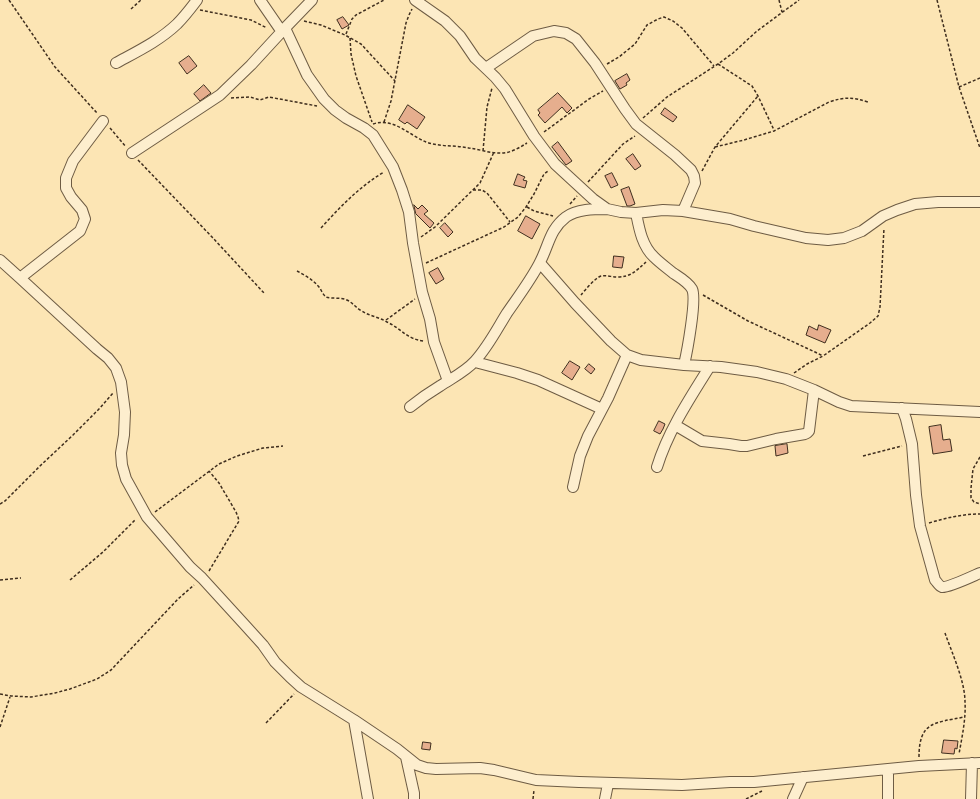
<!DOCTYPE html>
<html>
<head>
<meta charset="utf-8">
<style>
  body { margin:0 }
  canvas { display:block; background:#fce5b4 }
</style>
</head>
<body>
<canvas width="980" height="799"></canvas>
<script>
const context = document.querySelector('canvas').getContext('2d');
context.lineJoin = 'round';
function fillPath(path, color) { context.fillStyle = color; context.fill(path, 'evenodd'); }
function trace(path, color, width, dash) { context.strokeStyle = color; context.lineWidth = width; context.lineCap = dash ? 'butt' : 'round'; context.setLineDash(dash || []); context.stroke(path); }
const building = new Path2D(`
  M343 17 349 25 342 29 337 20Z
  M189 56 197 66 187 74 179 63Z
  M627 74 630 80 626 83 627 85 620 89 615 81Z
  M204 85 211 93 200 101 194 94Z
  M558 93 572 108 567 113 562 107 545 123 538 115 540 113 538 110Z
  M408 105 425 117 417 129 407 122 405 124 399 120Z
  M665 108 677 117 673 122 661 114Z
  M558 142 572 161 566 165 552 147Z
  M633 154 641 166 635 170 626 159Z
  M612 173 618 185 611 188 605 176Z
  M518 174 525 177 523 180 527 181 525 188 514 185Z
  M629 187 635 204 630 206H627L621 190Z
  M414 205 418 209 422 205 428 211 424 214 434 223 430 228 416 214Z
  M526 216 540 224 532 239 518 231Z
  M445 223 453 232 448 237 440 228Z
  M614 256 624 257 622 268 613 267Z
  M438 268 444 279 436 284 429 273Z
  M819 325 831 330 825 343 806 335 809 326 817 330Z
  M570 361 580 367 572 380 562 373Z
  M589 364 595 369 591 374 585 369Z
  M659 421 665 424 663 429 660 434 654 431Z
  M941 425 943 440 950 439 952 451 933 454 929 427Z
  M787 444 788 453 776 456 775 446Z
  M944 740 958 741 957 749 955 748 954 754 942 753Z
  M423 742 431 743 430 750 422 749Z`);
fillPath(building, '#e6ae8e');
trace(building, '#3f2e1e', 1);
const minor = new Path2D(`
  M260 0 282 32
  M415 0 445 21 460 36 475 58 495 77 505 89 534 136 555 164 593 199 607 209 621 212 636 213 663 210 683 211 730 219 754 226 806 238 828 240 844 238 862 231 883 216 897 210 915 204 938 202H980
  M285 28 307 75 324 99 335 110 346 118 364 128 373 135 393 167 402 190 409 212 413 243 422 292 430 319 434 342 448 381
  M116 63C138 51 159 41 177 24 184 17 191 8 197 0
  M486 68 533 36 554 31 566 33 576 39 595 63 625 109 636 124 675 155 691 170 694 176 695 183 683 211
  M132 153 220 95 251 65 285 28 312 0
  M636 213C639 228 642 246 654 257 660 263 667 268 673 273 679 277 688 282 692 289 697 299 687 352 684 365
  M0 260 20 278 97 349 108 358 116 368 121 382 125 412 124 435 121 453 122 465 126 479 147 517 190 567 202 578 244 624 263 645 275 662 290 677 301 687 354 720 397 749 417 765 426 768 436 769 480 768 494 770 536 780 579 782 682 785 730 782H754L919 766 980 763
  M540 263 575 303 611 341 627 355 641 360 684 365 721 367 757 372 786 379 814 390 839 402 851 406 980 412
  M20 278 80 231 85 219 82 210 71 197 66 188V178L73 161 103 121
  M475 362 517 373 538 380 602 409
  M410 407C420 399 430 392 440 386 452 378 465 372 475 361 488 347 497 329 507 313 518 297 530 281 539 264 549 246 549 230 566 217 577 209 594 209 607 209
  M902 408 906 419 912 444 916 495 920 526 935 580C937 582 939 586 942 587 948 588 973 576 980 573
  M675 425 702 441 729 444 741 446H747L776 439 805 434 807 433 809 431 814 390
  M657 467C668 431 690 398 710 366
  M573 487 580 456 588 436 608 398 627 355
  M354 720 368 799
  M406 757 414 793V799
  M605 799 608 784
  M793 799 803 777
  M888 799V770
  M971 799 972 763`);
trace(minor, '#6e5c44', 12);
trace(new Path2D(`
  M9 0 55 67 97 113
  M779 0 782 12
  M937 0 959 87 980 148
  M131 9 141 0
  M200 10 251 20 267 28
  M304 21 321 25 345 35 361 44 395 81
  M346 34 352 19 356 15 384 0
  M350 38 351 54 356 76 372 122
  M607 64 619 57 635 44 647 25 658 19 664 17 673 21 682 28 714 66
  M718 64 752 86 758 96 774 130
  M959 87 980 78
  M231 98 250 97 260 100 269 97 317 106
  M643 118 667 97 718 64 733 53 757 31 799 0
  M384 122 391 101 406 23 409 15 412 9
  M373 124C393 117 409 135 426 142 440 147 455 145 469 148 478 149 489 153 499 153 509 154 519 148 527 143
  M110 128 126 147
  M544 132 589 99 603 91
  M715 147 744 140 774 131 829 102C844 97 853 97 868 102
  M483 151 487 107 492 88
  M138 160 212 237 264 293
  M702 171 715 147 758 96
  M588 182 623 144 635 136
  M473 190H482L487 193 510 222
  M570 204 577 196
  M527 207 534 211 553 216
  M321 228C340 207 359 187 384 172
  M421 237 435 227 480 183 494 152
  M426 263 504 227 518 217 526 207 534 194 544 174 548 171
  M297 271C304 275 312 279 317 285 321 288 322 294 326 297 331 299 340 297 347 300 353 303 356 308 362 311 369 316 379 317 387 322 402 329 406 339 424 341
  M581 295C585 290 595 278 601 276 606 275 612 277 617 277 631 277 636 271 646 262
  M703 295 748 321 815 352 823 356
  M386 320 415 299
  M794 373 807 364 823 356 870 323 878 316 880 307 884 228
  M863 456 902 446
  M980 457 973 469 971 488V498L974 502 980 504
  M0 504 5 501 40 466 73 435 100 408 113 393
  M155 512 219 464 237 456 263 448 283 446
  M929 523C946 518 962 514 980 514
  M209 571 239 521 238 517 236 512 219 483 209 471
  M0 580 21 578
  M70 580 103 552 136 519
  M945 633C952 653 965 681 965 702 966 719 962 737 959 754
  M0 694 11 696 31 697 55 693 70 689 97 679 111 670 178 599 194 585
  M266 723 294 694
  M0 727 10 697
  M919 757C919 721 935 723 964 717
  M533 799 534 790
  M746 799 762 791`), '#3f2e1e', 1.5, [3, 2]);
trace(minor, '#fdeece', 10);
</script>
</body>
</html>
